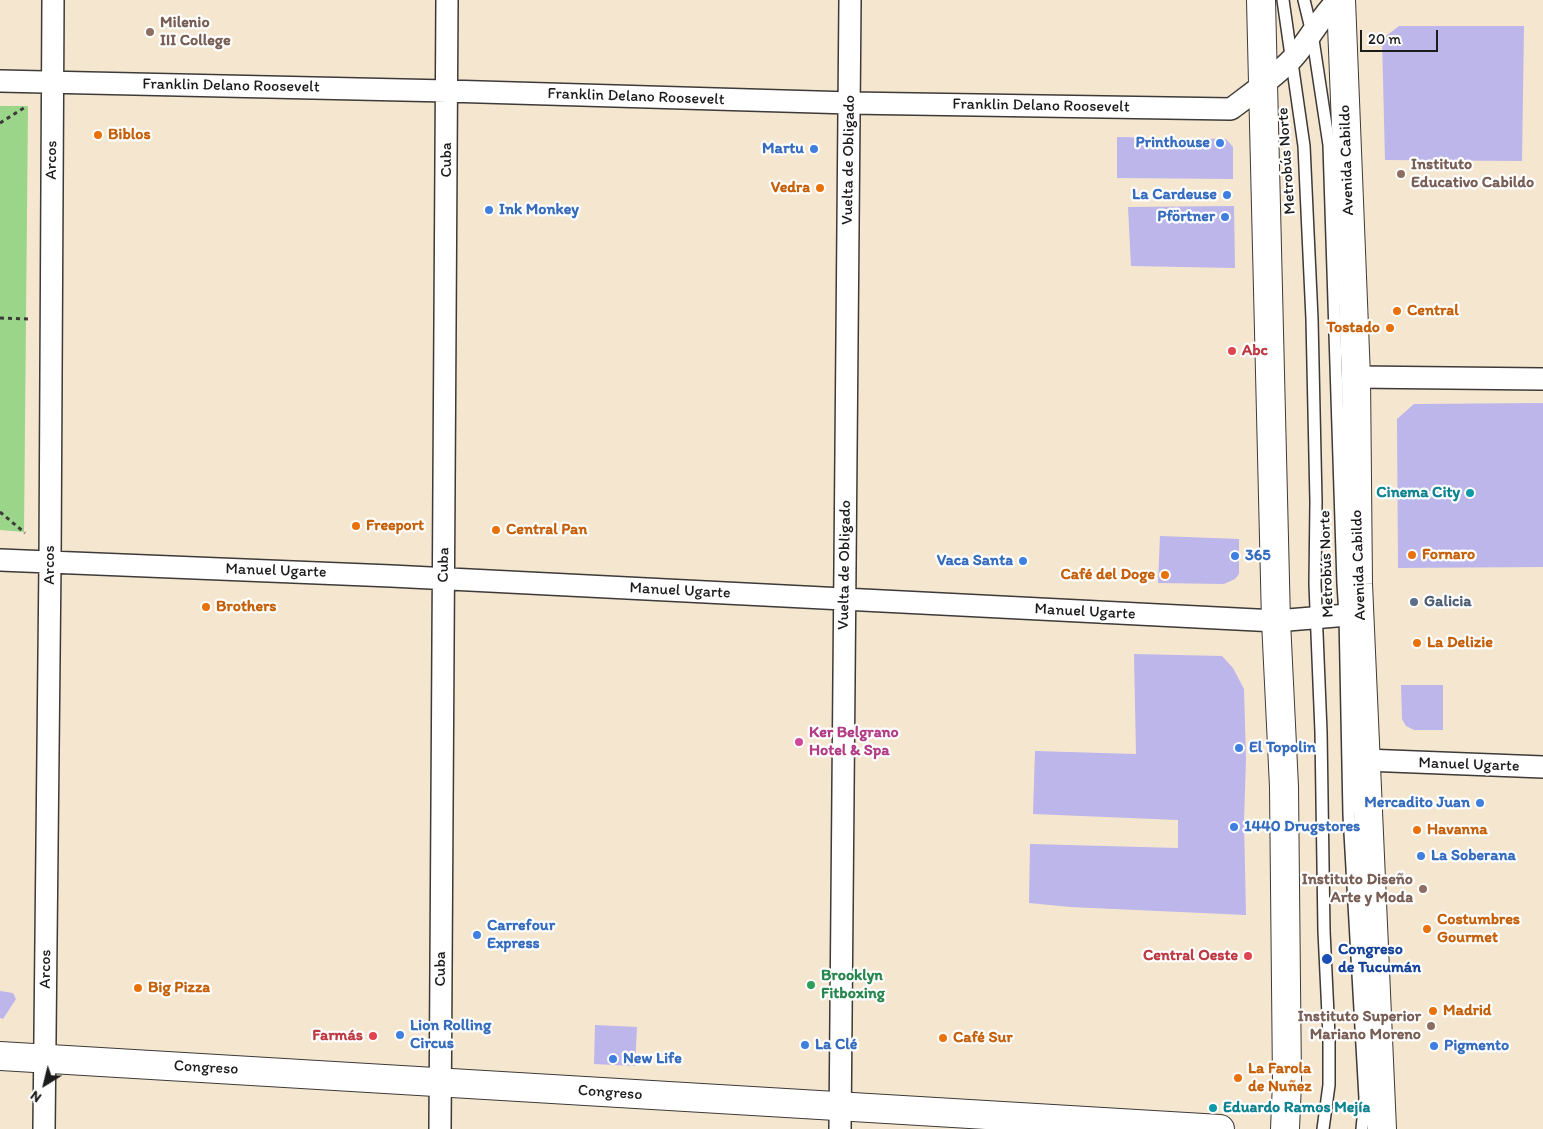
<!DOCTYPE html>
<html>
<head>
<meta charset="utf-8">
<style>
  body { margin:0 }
  #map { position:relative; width:1543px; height:1129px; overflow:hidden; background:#f5e6cf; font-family:Itim,sans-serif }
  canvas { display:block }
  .north { position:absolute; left:20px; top:1059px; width:50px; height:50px; -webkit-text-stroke:4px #fff; paint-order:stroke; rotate:216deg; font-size:14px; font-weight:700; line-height:20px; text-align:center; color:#1c1c1c }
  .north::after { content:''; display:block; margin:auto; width:18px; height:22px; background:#1c1c1c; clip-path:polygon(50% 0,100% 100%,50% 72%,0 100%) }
  .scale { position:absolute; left:1360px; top:30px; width:78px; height:22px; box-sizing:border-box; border:2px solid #1c1c1c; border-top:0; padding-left:6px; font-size:15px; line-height:18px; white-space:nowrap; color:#1c1c1c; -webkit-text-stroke:4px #fff; paint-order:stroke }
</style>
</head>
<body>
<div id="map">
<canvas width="1543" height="1129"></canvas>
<div class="north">N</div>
<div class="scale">20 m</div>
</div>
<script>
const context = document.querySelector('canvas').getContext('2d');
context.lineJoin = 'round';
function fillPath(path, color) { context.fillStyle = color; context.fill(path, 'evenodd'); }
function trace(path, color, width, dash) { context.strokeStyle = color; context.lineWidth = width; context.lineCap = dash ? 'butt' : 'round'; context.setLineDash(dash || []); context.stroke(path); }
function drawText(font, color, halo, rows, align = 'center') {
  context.font = font + ' Itim,sans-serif'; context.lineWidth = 4.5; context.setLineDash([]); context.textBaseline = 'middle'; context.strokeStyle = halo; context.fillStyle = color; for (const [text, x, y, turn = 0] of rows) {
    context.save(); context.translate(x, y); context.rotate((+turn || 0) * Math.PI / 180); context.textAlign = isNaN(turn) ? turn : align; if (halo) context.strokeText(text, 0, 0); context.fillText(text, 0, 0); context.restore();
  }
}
fillPath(new Path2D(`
  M0 106H28L24 532 0 530Z`), '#9ad589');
fillPath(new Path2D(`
  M1399 26H1524L1522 161 1385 160 1382 39Z
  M1117 137 1226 139 1233 147V179L1117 178Z
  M1234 206 1235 268 1131 266 1128 207Z
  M1543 403V567L1398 568 1397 419 1414 404Z
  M1160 536 1239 539V574L1235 579 1224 584 1158 583Z
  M1134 654 1222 656 1233 668 1244 689 1246 759 1244 821 1246 915 1070 907 1029 903 1030 844 1178 848V820L1033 814 1035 751 1136 754Z
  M1401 685H1443V730H1414L1406 726 1402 719Z
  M0 991 13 993 16 999 3 1019 0 1018Z
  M595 1025 637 1027 635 1066 594 1064Z`), '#bcb6eb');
const service = new Path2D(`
  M1283 0 1304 146 1312 319 1316 502 1315 584 1321 732 1324 931 1329 1036V1085L1323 1129
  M1304 0 1312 33 1329 145 1343 584 1345 615 1349 815 1365 1098 1362 1129`);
const minor = new Path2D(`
  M0 81 447 91 850 103 1231 109C1252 93 1275 77 1293 58 1310 39 1320 17 1338 0
  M1356 377 1543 379
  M0 560 391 576 1276 621 1360 614
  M1365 760 1543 767
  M44 1129 50 562 53 0
  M440 1129 447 0
  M840 1129 850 0`);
const tertiary = new Path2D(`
  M0 1056 1220 1129`);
const secondary = new Path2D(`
  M1261 0 1276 621 1284 787 1287 1083 1285 1129
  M1341 0 1356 377 1358 584 1382 1129`);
trace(service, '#3d3a37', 14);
trace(minor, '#3d3a37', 24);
trace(tertiary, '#3d3a37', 30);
trace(secondary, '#3d3a37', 30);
trace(new Path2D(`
  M0 123 27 106
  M0 318 29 319
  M0 512 25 533`), '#3d3a37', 3, [4, 4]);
trace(service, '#fff', 11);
trace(minor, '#fff', 21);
trace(tertiary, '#fff', 28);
trace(secondary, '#fff', 28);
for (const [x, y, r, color] of [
  [150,32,5,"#8d6e63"],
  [98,135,5,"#e8710a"],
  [1220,143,5,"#3f7fe0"],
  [814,149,5,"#3f7fe0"],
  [1401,174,5,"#8d6e63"],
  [820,188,5,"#e8710a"],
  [1227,195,5,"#3f7fe0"],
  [489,210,5,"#3f7fe0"],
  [1225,217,5,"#3f7fe0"],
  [1397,311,5,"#e8710a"],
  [1390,328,5,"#e8710a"],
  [1232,351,5,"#e0444e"],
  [1470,493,5,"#0f9aa8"],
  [356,526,5,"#e8710a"],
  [496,530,5,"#e8710a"],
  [1412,555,5,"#e8710a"],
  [1235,556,5,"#3f7fe0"],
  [1023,561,5,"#3f7fe0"],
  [1165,575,5,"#e8710a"],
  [1414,602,5,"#5c6f8a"],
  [206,607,5,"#e8710a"],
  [1417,643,5,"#e8710a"],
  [799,742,5,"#d1479c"],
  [1239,748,5,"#3f7fe0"],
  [1480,803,5,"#3f7fe0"],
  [1234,827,5,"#3f7fe0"],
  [1417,830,5,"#e8710a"],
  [1421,856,5,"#3f7fe0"],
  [1423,889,5,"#8d6e63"],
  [1427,929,5,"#e8710a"],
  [477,935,5,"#3f7fe0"],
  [1248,956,5,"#e0444e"],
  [1327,959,6,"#1a4fb4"],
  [811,985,5,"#2e9e5b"],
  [138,988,5,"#e8710a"],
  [1433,1011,5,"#e8710a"],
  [1431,1026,5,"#8d6e63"],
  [400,1035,5,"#3f7fe0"],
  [373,1036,5,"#e0444e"],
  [943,1038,5,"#e8710a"],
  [805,1045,5,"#3f7fe0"],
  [1434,1046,5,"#3f7fe0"],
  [613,1059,5,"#3f7fe0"],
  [1238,1078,5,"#e8710a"],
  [1213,1108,5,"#0f9aa8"]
]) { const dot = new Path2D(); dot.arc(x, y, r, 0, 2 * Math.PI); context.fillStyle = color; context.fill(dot); trace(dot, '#fff', 2); }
drawText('bold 16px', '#785e54', '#fff', [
  ["Milenio",160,23],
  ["III College",160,41],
  ["Instituto",1411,165],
  ["Educativo Cabildo",1411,183],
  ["Instituto Diseño",1413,880,"right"],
  ["Arte y Moda",1413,898,"right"],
  ["Instituto Superior",1421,1017,"right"],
  ["Mariano Moreno",1421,1035,"right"]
], 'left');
drawText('16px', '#1c1c1c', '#fff', [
  ["Franklin Delano Roosevelt",231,86,1],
  ["Franklin Delano Roosevelt",636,97,2],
  ["Franklin Delano Roosevelt",1041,106,1],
  ["Arcos",52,160,-89],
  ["Cuba",447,160,-90],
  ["Vuelta de Obligado",849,160,-89],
  ["Avenida Cabildo",1347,160,-92],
  ["Metrobús Norte",1287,161,-94],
  ["Metrobús Norte",1327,564,-92],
  ["Arcos",50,565,-90],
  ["Cuba",444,565,-89],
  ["Vuelta de Obligado",845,565,-89],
  ["Avenida Cabildo",1359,565,-92],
  ["Manuel Ugarte",276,571,2],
  ["Manuel Ugarte",680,591,3],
  ["Manuel Ugarte",1085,612,3],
  ["Manuel Ugarte",1469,765,2],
  ["Arcos",46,969,-89],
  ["Cuba",441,969,-90],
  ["Congreso",206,1068,3],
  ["Congreso",610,1093,4]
]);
drawText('bold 16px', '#c56008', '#fff', [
  ["Biblos",108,135],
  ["Vedra",810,188,"right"],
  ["Central",1407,311],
  ["Tostado",1380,328,"right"],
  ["Freeport",366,526],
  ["Central Pan",506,530],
  ["Fornaro",1422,555],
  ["Café del Doge",1155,575,"right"],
  ["Brothers",216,607],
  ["La Delizie",1427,643],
  ["Havanna",1427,830],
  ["Costumbres",1437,920],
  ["Gourmet",1437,938],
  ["Big Pizza",148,988],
  ["Madrid",1443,1011],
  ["Café Sur",953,1038],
  ["La Farola",1248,1069],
  ["de Nuñez",1248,1087]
], 'left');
drawText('bold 16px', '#366cbe', '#fff', [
  ["Printhouse",1210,143,"right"],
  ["Martu",804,149,"right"],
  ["La Cardeuse",1217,195,"right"],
  ["Ink Monkey",499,210],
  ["Pförtner",1215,217,"right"],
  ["365",1245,556],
  ["Vaca Santa",1013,561,"right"],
  ["El Topolin",1249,748],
  ["Mercadito Juan",1470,803,"right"],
  ["1440 Drugstores",1244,827],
  ["La Soberana",1431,856],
  ["Carrefour",487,926],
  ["Express",487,944],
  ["Lion Rolling",410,1026],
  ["Circus",410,1044],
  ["La Clé",815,1045],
  ["Pigmento",1444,1046],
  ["New Life",623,1059]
], 'left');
drawText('bold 16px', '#be3a42', '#fff', [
  ["Abc",1242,351,"left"],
  ["Central Oeste",1238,956],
  ["Farmás",363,1036]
], 'right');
drawText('bold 16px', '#0d838f', '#fff', [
  ["Cinema City",1460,493],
  ["Eduardo Ramos Mejía",1223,1108,"left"]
], 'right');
drawText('bold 16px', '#4e5e75', '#fff', [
  ["Galicia",1424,602]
], 'left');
drawText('bold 16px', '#b23c85', '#fff', [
  ["Ker Belgrano",809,733],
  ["Hotel & Spa",809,751]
], 'left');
drawText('bold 16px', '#164399', '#fff', [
  ["Congreso",1338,950],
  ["de Tucumán",1338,968]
], 'left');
drawText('bold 16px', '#27864d', '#fff', [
  ["Brooklyn",821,976],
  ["Fitboxing",821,994]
], 'left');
</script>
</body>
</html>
